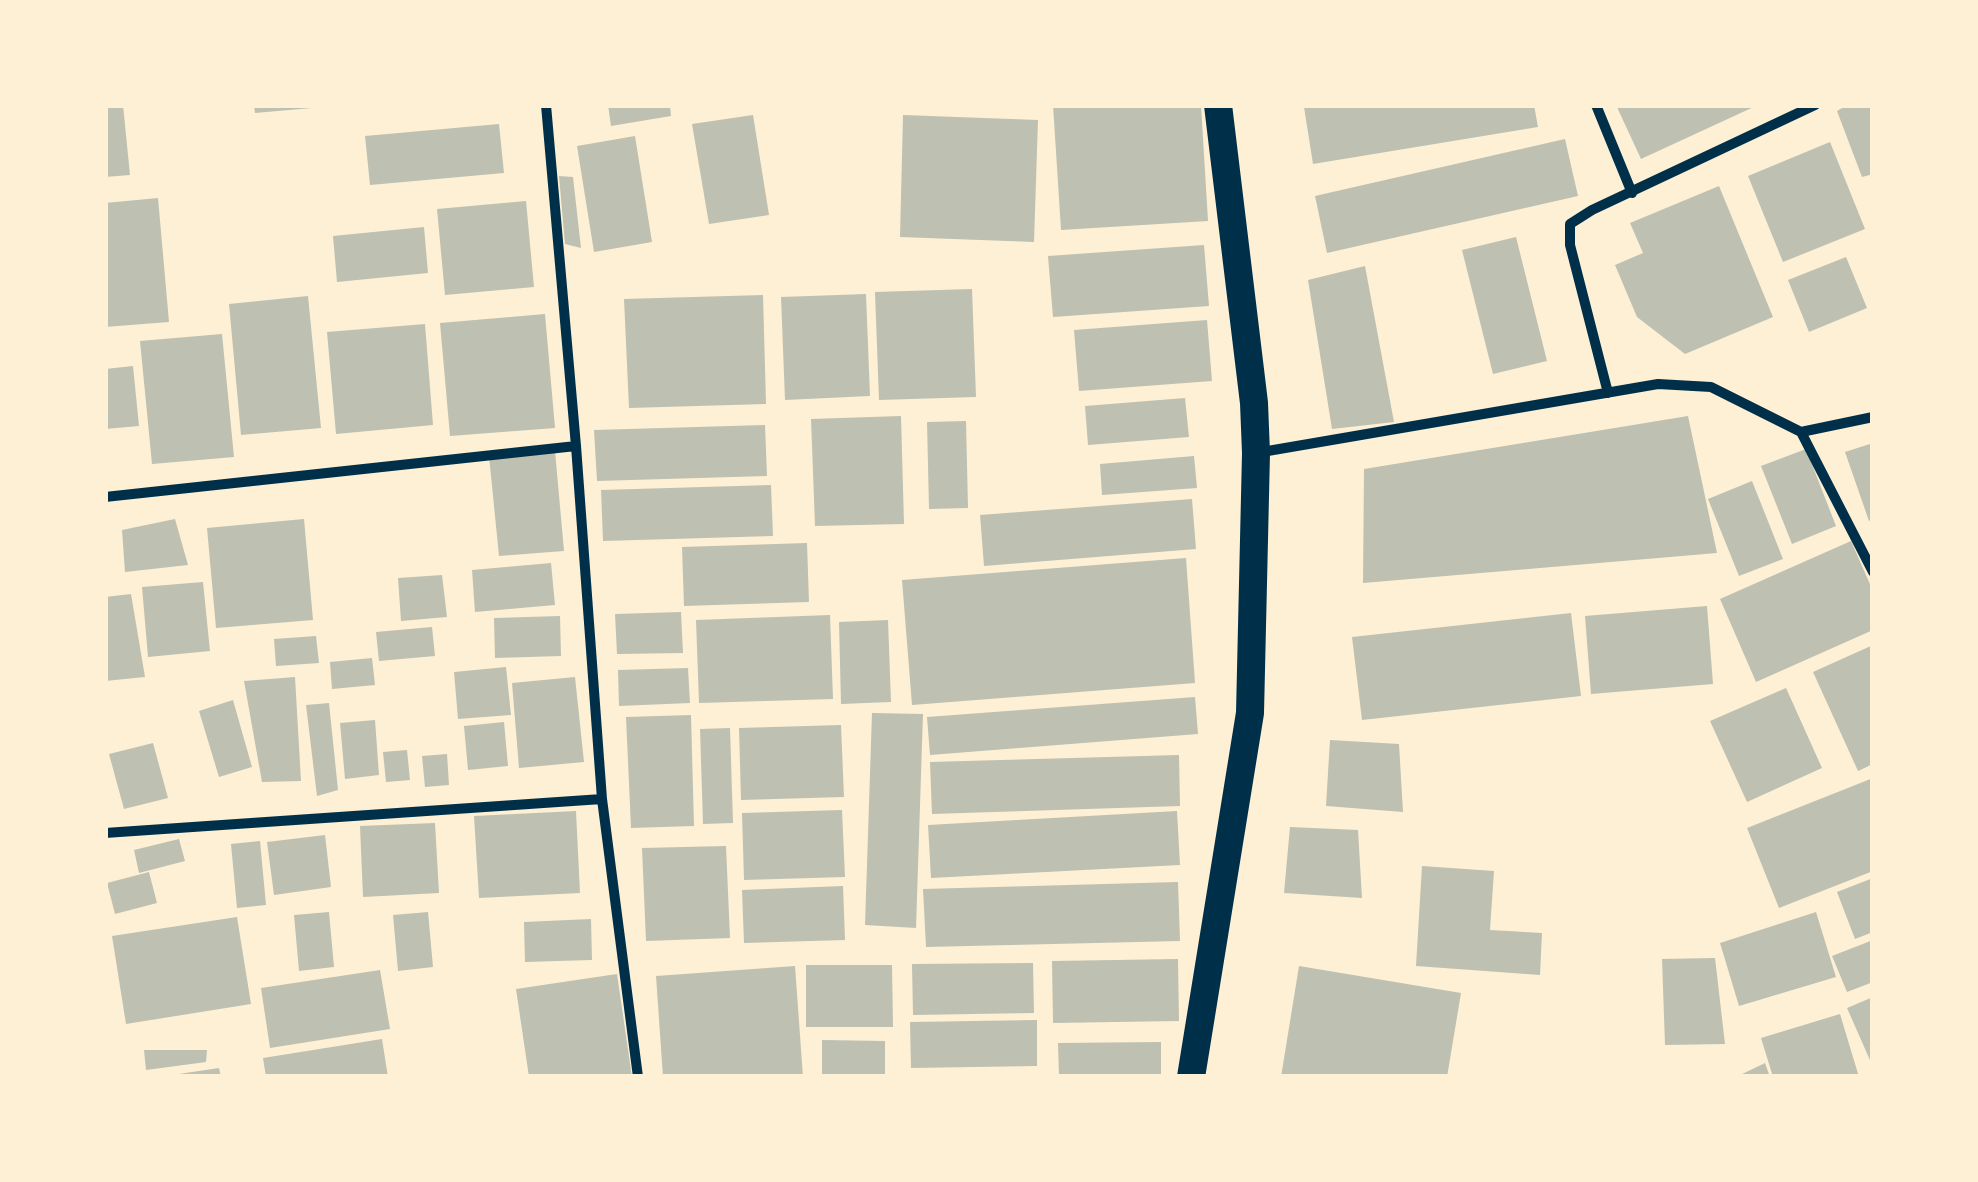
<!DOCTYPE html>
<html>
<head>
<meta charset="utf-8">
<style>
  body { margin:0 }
  #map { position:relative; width:1978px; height:1182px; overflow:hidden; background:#fdf0d5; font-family:Barlow,sans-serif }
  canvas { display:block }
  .frame { position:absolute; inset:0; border:108px solid #fdf0d5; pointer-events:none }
</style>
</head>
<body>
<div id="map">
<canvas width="1978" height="1182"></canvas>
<div class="frame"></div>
</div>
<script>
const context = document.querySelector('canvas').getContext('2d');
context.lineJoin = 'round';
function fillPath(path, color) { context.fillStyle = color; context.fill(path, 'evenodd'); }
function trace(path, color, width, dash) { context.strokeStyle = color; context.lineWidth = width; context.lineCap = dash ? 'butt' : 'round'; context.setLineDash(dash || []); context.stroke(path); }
fillPath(new Path2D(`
  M105 105H123L130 175 105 177Z
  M254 105H312V108L255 113Z
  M608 105H670L671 116 611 126Z
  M1053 105H1201L1208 221 1061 230Z
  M1317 105H1534L1538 127 1313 164 1304 107Z
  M1616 105H1758L1641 159Z
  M1847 105H1873V174L1862 177 1837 111Z
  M753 115 769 215 709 224 692 124Z
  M903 115 1038 120 1034 242 900 237Z
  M499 124 504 173 370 185 365 136Z
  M635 136 652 242 594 252 577 146Z
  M1565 139 1578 196 1327 253 1315 196Z
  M1830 142 1865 229 1783 262 1748 176Z
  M559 176 573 177 581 248 565 244Z
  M1719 186 1773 317 1685 354 1637 317 1615 265 1643 253 1630 223Z
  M158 198 169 322 105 327V203Z
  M526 201 534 287 445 295 437 209Z
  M424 227 428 273 337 282 333 236Z
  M1516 237 1547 361 1493 374 1462 250Z
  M1204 245 1209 306 1053 317 1048 256Z
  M1846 257 1867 308 1809 332 1788 280Z
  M1365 266 1394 422 1332 429 1308 280Z
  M972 289 976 397 879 400 875 292Z
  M866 294 870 396 785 400 781 297Z
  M763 295 766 404 629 408 624 299Z
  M308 296 321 428 241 435 229 304Z
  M545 314 555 428 450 436 440 323Z
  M1207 320 1212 381 1079 391 1074 330Z
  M425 324 433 425 336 434 327 332Z
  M222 334 234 457 152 464 140 341Z
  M133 366 139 426 105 429V369Z
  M1185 398 1189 437 1088 445 1085 406Z
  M901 416 904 524 815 526 811 419Z
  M1688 416 1717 553 1363 583 1364 469Z
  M966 421 968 508 929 509 927 422Z
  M765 425 767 476 597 481 594 430Z
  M1873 443V519L1869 521 1845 452Z
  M1806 449 1836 526 1792 544 1761 466Z
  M555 451 564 551 499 556 489 456Z
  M1194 456 1197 488 1102 495 1100 464Z
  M1752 481 1783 559 1739 576 1708 499Z
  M771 485 773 536 603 541 601 490Z
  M1192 499 1196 549 984 566 980 515Z
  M175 519 188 565 125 572 122 530Z
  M304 519 313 620 216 628 207 528Z
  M1851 541 1873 591V630L1756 682 1720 599Z
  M807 543 809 602 684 606 682 547Z
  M1186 558 1195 683 912 705 902 580Z
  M551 563 555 605 475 612 472 570Z
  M442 575 447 617 401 621 398 578Z
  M203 582 210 651 148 657 142 587Z
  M131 594 145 677 105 681V597Z
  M1707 606 1713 684 1591 694 1585 616Z
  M681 612 683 653 617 654 615 614Z
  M1571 613 1581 696 1362 720 1352 637Z
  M830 615 833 699 699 703 696 620Z
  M560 616 561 656 495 658 494 618Z
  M888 620 891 702 841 704 839 622Z
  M432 627 435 656 379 661 376 632Z
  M316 636 319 663 276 666 274 639Z
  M1873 645V764L1858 771 1813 672Z
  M372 658 375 685 332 689 330 662Z
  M506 667 511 715 458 719 454 672Z
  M688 668 690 703 619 706 618 670Z
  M295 677 301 781 262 782 244 681Z
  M575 677 584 762 519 768 512 683Z
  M1786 688 1822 768 1747 802 1710 721Z
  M1195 697 1198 734 930 755 927 717Z
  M233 700 252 767 219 777 199 711Z
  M329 703 338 790 317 796 306 705Z
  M872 713 923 714 916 928 865 925Z
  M691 715 694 826 631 828 626 717Z
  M375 720 379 775 345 779 340 723Z
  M504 722 508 766 468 770 464 726Z
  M841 725 844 797 741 800 739 728Z
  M730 728 733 823 703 824 700 729Z
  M1330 740 1399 744 1403 812 1326 806Z
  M153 743 168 798 124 809 109 754Z
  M407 750 410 780 386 782 383 752Z
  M447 754 449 785 425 787 422 756Z
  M1179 755 1180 806 932 814 930 762Z
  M1873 778V871L1779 908 1747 828Z
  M842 810 845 877 744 880 742 813Z
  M576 811 580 893 479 898 474 816Z
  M1177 811 1180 865 931 878 928 825Z
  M435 823 439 893 363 897 360 826Z
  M1290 827 1358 830 1362 898 1284 893Z
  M325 835 331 887 274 895 267 842Z
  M179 839 185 861 139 873 134 850Z
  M260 841 266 905 237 908 231 844Z
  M726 846 730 938 646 941 642 848Z
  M1422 866 1494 871 1490 930 1542 933 1540 975 1416 966Z
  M149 872 157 903 115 914 107 883Z
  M1873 878V932L1855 939 1837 892Z
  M1178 882 1180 941 926 947 923 889Z
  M843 886 845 940 744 943 742 890Z
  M329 912 334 967 299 971 294 915Z
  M428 912 433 967 398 971 393 915Z
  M1816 912 1836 977 1739 1006 1720 943Z
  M237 917 251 1004 126 1024 112 936Z
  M591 919 592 960 525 962 524 922Z
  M1873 940V982L1847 992 1832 956Z
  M1715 958 1725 1044 1665 1045 1662 959Z
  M1178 959 1179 1021 1053 1023 1052 961Z
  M1033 963 1034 1013 913 1015 912 964Z
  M806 965H892L893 1027H806Z
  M795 966 803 1077H663L656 976Z
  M1299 966 1461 993 1447 1077H1281Z
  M380 970 390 1029 270 1048 261 988Z
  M617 974 632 1077H529L516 989Z
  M1873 997V1067L1847 1008Z
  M1840 1014 1859 1077H1773L1761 1038Z
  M1037 1020V1066L911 1068 910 1022Z
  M382 1039 388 1077H266L263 1058Z
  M822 1040 885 1041V1077H822Z
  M1161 1042V1077H1059L1058 1043Z
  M144 1050H207L206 1062 146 1070Z
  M1765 1063 1770 1077H1736Z
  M219 1068 221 1077H172V1075Z`), '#bec0b2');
trace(new Path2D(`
  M546 105 576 446 602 799 638 1077
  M1596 105 1632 193
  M1608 393 1570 245V224L1592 210 1815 105
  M1801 432 1873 417
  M1256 453 1658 384 1711 387 1801 432 1873 572
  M105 497 576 446
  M105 833 602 799`), '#003049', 10);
trace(new Path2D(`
  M1191 1077 1250 713 1256 453 1254 403 1218 105`), '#003049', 28);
</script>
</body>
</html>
